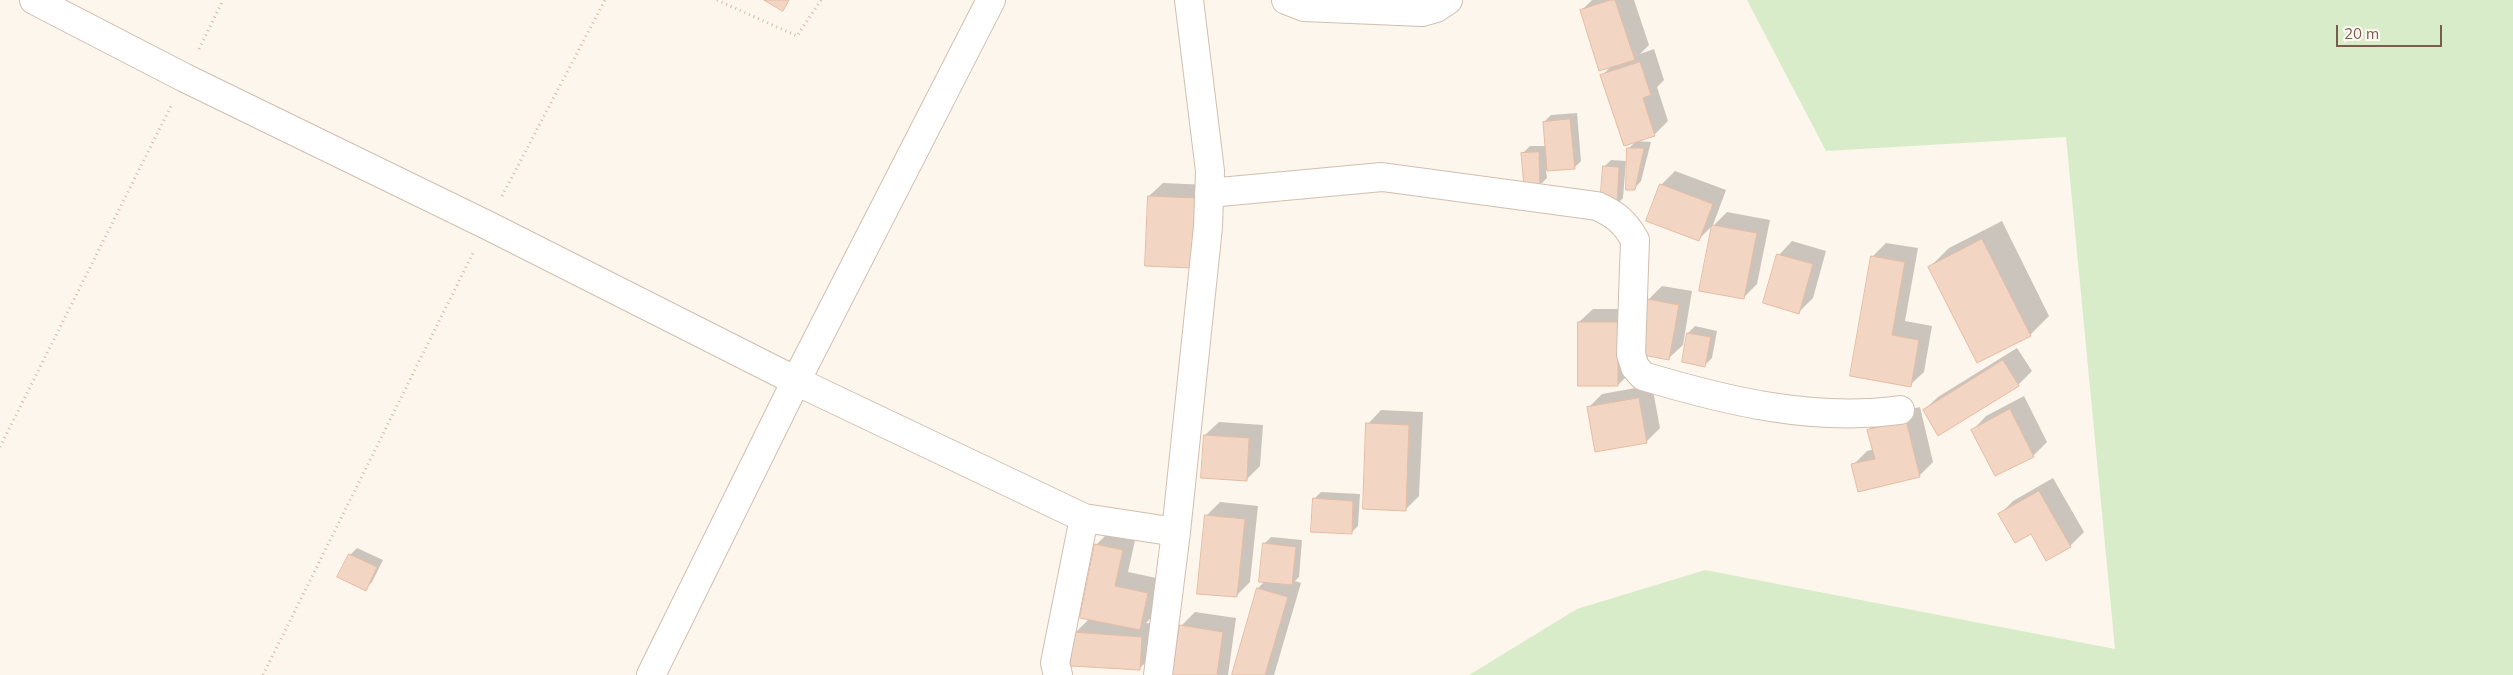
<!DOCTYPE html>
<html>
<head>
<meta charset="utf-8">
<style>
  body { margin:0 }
  #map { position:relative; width:2513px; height:675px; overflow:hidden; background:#fdf6ec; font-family:Mulish,sans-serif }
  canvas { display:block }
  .scale { position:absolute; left:2336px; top:25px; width:106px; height:22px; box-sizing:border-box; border:2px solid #7a5c4d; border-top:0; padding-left:6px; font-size:15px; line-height:18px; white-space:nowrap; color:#7a5c4d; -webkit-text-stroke:4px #fffaf3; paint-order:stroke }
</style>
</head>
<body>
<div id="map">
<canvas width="2513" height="675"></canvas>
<div class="scale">20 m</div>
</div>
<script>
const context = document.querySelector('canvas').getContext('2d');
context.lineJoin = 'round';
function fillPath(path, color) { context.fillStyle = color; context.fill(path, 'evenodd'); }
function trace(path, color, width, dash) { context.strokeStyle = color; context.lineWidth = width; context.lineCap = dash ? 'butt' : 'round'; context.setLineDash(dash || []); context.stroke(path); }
fillPath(new Path2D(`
  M1747 0H2513V675H1469L1577 609 1705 570 2115 649 2066 137 1826 151Z`), '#d8ecc9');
fillPath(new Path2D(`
  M1592 0H1634L1649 45 1640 54 1654 49 1664 80 1657 87 1668 121 1654 135 1602 76 1611 66 1581 11Z
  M1577 113 1581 161 1574 168 1546 170 1547 178 1540 185 1523 153 1530 146H1546L1544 122 1551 115Z
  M1636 141 1651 142 1641 181 1634 189 1629 148Z
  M1611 160 1626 161 1623 198 1616 205 1604 167Z
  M1675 171 1726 190 1713 225 1699 239 1661 185Z
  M1163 183 1209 185 1206 252 1149 196Z
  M1727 212 1770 220 1757 284 1743 298 1713 226Z
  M2002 221 2049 316 2030 335 1930 267 1949 248Z
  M1792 241 1826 251 1813 298 1799 312 1779 255Z
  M1886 243 1918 248 1905 321 1932 326 1924 372 1910 385 1852 375 1872 257Z
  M1662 286 1692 291 1683 345 1669 358 1648 300Z
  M1593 309H1631L1632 371 1618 385 1579 322Z
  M1695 326 1717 331 1712 358 1705 365 1684 361 1688 333Z
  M2017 348 2032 371 2018 385 1924 410 1938 397Z
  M1652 385 1660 428 1646 442 1589 407 1602 394Z
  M2024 396 2047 442 2033 456 1973 430 1986 416Z
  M1920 407 1933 462 1919 476 1853 465 1867 451 1874 449 1869 430 1883 416Z
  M1381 410 1423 412 1419 496 1405 510 1368 424Z
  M1219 422 1263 425 1260 466 1246 480 1205 435Z
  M2053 478 2084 532 2070 546 2032 532 2000 514 2013 501Z
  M1321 492 1360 494 1358 526 1351 533 1314 499Z
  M1220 502 1258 506 1250 582 1236 596 1206 516Z
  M1110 531 1136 536 1128 572 1161 579 1154 615 1146 623 1155 624 1153 655 1139 669 1075 633 1089 619 1096 545Z
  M1271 537 1302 540 1299 577 1295 581 1301 583 1274 675H1233L1258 588 1265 581 1264 544Z
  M357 548 383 560 372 582 365 589 350 555Z
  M1195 612 1236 618 1228 675H1173L1181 626Z`), '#0003');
const building = new Path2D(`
  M764 0H789L783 11Z
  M1611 0H1615L1635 60 1599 71 1580 10Z
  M1640 62 1651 95 1643 98 1655 136 1624 146 1600 75Z
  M1570 119 1575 169 1547 171 1543 122Z
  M1627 148H1644L1635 190H1626Z
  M1539 152 1540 186 1524 187 1521 153Z
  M1603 166 1619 167 1617 206 1600 205Z
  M1660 184 1713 204 1699 241 1646 221Z
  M1148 196 1195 198 1192 268 1145 266Z
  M1712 225 1757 233 1744 299 1699 291Z
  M1982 239 2031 336 1977 363 1928 267Z
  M1777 254 1813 264 1799 314 1763 303Z
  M1871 256 1905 262 1892 335 1919 340 1911 387 1850 376Z
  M1647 299 1679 305 1669 360 1638 354Z
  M1578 322H1618V386H1578Z
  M1687 333 1711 337 1705 367 1682 362Z
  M2003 360 2019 386 1938 436 1923 410Z
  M1639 398 1647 443 1595 452 1587 407Z
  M2010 409 2034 457 1995 476 1971 430Z
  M1906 420 1920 477 1858 492 1851 464 1875 459 1867 430Z
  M1366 423 1409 425 1406 511 1363 509Z
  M1204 435 1249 438 1247 481 1201 478Z
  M2039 491 2071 547 2046 561 2031 534 2015 543 1998 514Z
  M1313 498 1353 501 1352 534 1311 532Z
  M1205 515 1245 519 1237 597 1197 594Z
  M1263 543 1296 547 1292 585 1259 582Z
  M1095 544 1123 550 1115 586 1148 593 1140 630 1080 618Z
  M349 554 377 567 366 591 337 577Z
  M1257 588 1288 597 1265 675H1232Z
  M1180 625 1223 632 1217 675H1172Z
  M1073 632 1142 637 1140 670 1071 666Z`);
fillPath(building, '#f3d5c3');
trace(building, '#e6bba3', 1);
const minor = new Path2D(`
  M34 0 185 78 487 225 796 381 1084 518 1176 532
  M1286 0 1304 7 1422 12 1436 8 1448 0
  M1209 193 1382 177 1597 206C1615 214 1625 222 1635 240L1631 354 1635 367 1643 376C1726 401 1813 422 1900 410
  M651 675 796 381 991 0
  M1058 675 1055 663 1084 518
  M1158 675 1176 532 1208 227 1210 171 1189 0`);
trace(minor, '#d1beb0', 30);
trace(new Path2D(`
  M717 0 797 36 821 0
  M199 49 223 0
  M502 196 605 0
  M0 447 171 106
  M263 675 473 253`), '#d9b8a5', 3, [1, 4]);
trace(minor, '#fff', 28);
</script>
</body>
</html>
